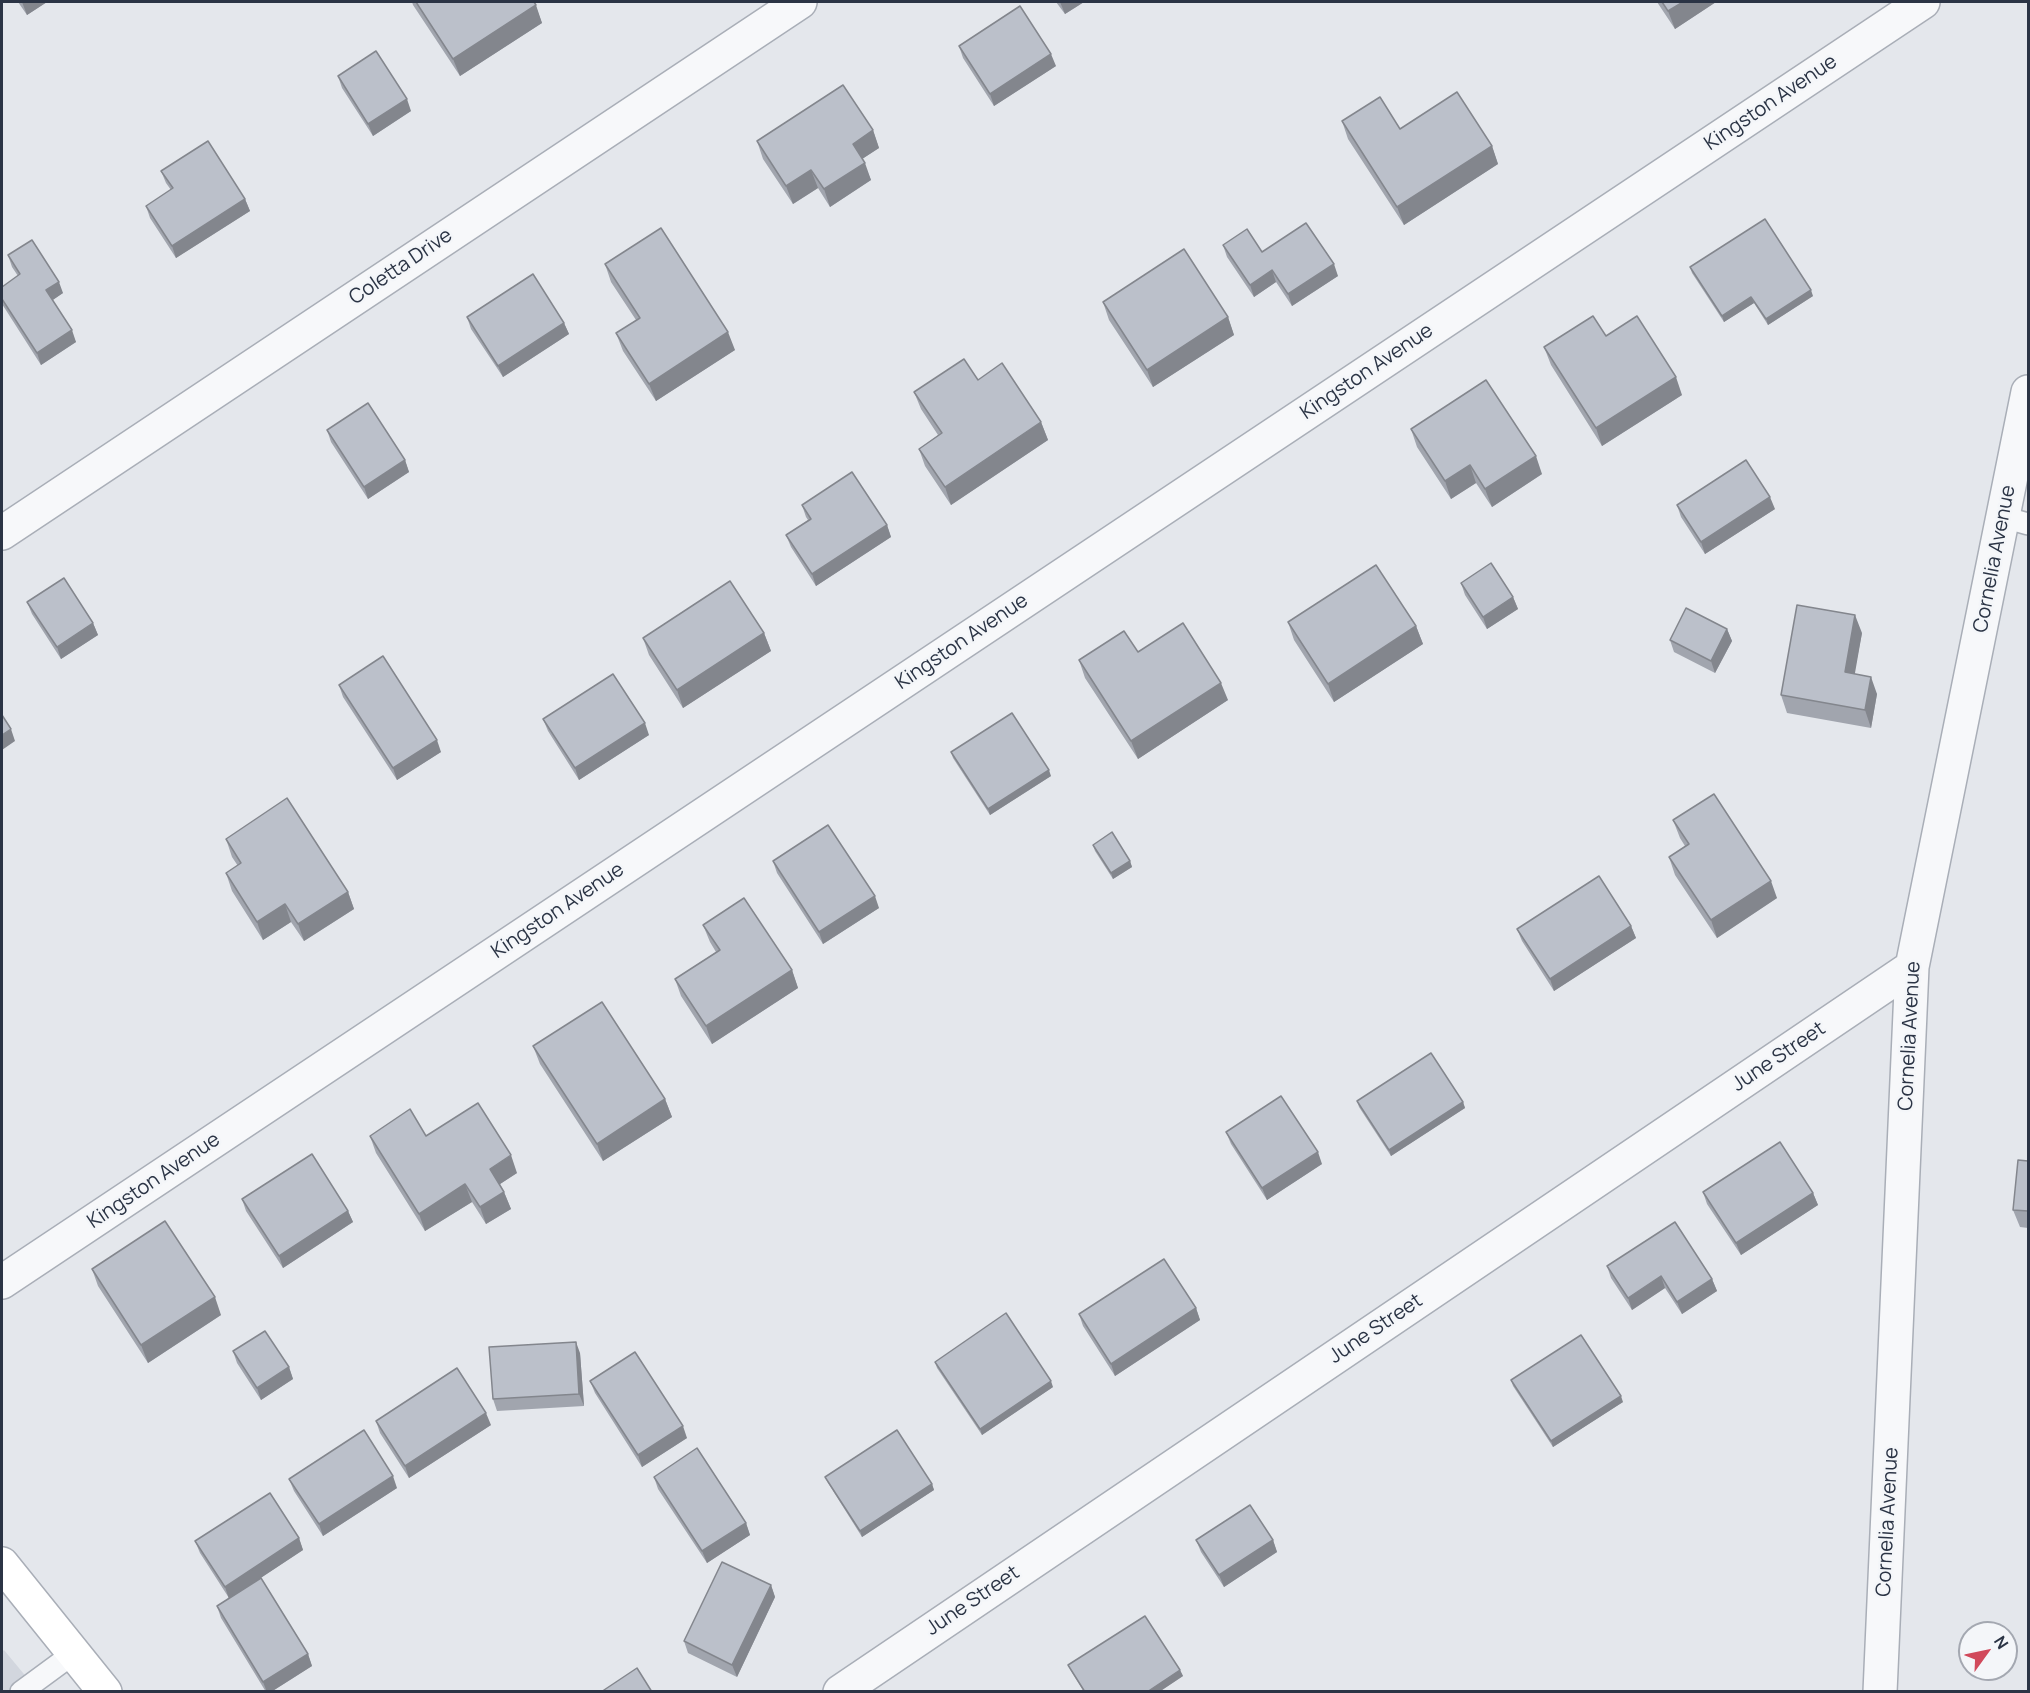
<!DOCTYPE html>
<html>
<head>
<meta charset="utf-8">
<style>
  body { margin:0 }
  #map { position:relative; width:2030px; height:1693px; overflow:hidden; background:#e4e7ec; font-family:Manrope,sans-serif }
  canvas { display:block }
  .frame { position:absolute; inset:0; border:3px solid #2b3445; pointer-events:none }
  .north { position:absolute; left:1958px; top:1621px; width:60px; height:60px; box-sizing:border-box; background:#f4f6f9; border:2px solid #a4a8b1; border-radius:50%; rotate:57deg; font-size:16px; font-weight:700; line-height:24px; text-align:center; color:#2b3445 }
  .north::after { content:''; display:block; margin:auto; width:21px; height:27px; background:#d1495b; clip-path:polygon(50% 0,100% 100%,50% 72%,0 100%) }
</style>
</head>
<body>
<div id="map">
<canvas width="2030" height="1693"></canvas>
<div class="frame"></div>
<div class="north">N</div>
</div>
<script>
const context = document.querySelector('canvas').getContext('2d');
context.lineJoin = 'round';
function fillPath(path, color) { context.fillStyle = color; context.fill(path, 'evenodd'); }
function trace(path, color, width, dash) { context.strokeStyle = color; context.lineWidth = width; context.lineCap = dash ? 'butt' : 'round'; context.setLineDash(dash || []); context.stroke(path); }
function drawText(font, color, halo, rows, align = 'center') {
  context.font = font + ' Manrope,sans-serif'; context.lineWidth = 5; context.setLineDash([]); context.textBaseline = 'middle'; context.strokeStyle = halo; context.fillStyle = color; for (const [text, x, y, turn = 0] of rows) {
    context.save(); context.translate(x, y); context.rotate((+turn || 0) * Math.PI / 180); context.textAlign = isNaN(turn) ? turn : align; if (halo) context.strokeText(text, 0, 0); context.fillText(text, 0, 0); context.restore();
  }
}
fillPath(new Path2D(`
  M4 1650 38 1691 2 1692V1652Z`), '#d2d6de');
const lane = new Path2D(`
  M2003 517 2028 524
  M21 1692 74 1653`);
const street = new Path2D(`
  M2 533 800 2
  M2 1282 1923 2
  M840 1692 1912 967
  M1880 1692 1912 967 2028 392`);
const secondary = new Path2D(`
  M2 1564 105 1692`);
trace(lane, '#a9aeb7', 24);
trace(street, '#a9aeb7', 36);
trace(secondary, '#a9aeb7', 36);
trace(lane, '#f7f8fa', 21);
trace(street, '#f7f8fa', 33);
trace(secondary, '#fff', 33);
fillPath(new Path2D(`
  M18 2H47L27 15Z
  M412 2H534L542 23 460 76 413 5Z
  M1056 2H1084L1065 14Z
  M1657 2H1716L1675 29Z
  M959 46 1056 66 994 106 963 58Z
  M338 76 411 111 373 136 342 88Z
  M1342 121 1400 129 1492 146 1498 164 1404 225 1348 139Z
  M873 130 879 148 862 159 871 180 830 207 818 188 793 204 763 159 757 141Z
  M161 171 245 199 250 211 176 258 150 218 146 206 171 190 166 183Z
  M1223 245 1262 252 1338 276 1292 306 1276 282 1254 297 1227 257Z
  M8 255 63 293 52 300 76 342 41 365 2 304V287L18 276 12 267Z
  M605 264 735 350 656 401 623 351 616 333 636 320 611 282Z
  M1690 267 1813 296 1768 325 1754 303 1724 322 1692 273Z
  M1103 302 1228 317 1234 335 1153 387 1109 320Z
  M467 317 564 323 569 334 503 377 471 329Z
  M1544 347 1682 395 1602 446 1551 365Z
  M978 380 1041 422 1048 440 951 505 925 466 919 449 938 435 921 409 914 392Z
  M1411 429 1542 474 1492 507 1476 483 1451 499 1417 447Z
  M327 430 405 460 409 472 368 499 331 442Z
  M802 505 887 525 891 537 816 586 791 547 786 535 808 520 806 517Z
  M1677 505 1775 509 1705 554 1681 517Z
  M1461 583 1513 597 1518 609 1487 629 1465 595Z
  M27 602 93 623 98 635 61 659 32 614Z
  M1288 622 1416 626 1423 644 1334 702 1294 640Z
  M1727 629 1732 641 1715 673 1674 652 1670 640Z
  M764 633 771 651 683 708 649 655 643 638Z
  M1862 633 1854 674 1877 694 1871 728 1787 713 1781 695Z
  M1138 652 1228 700 1138 759 1085 678 1079 660Z
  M339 685 441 752 397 780 343 697Z
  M543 719 649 735 579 780 548 731Z
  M951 752 1051 776 990 815 953 758Z
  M1673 820 1777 898 1717 938 1675 875 1669 857 1685 846 1680 838Z
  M226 839 348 892 354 909 304 941 291 922 263 940 232 891 226 873 238 866 232 857Z
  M1093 845 1130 861 1132 867 1113 879 1095 851Z
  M773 861 879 908 823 944 777 873Z
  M703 925 792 970 798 988 712 1044 681 996 675 979 716 952 710 942Z
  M1631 926 1636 938 1554 991 1522 941 1517 929Z
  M533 1046 665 1099 672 1117 603 1161 540 1064Z
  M1357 1101 1463 1102 1465 1108 1391 1156 1359 1107Z
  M1226 1132 1322 1164 1267 1200 1231 1144Z
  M370 1136H426L517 1173 500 1184 504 1192 511 1209 486 1224 472 1202 425 1231 376 1153Z
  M2028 1161V1228L2020 1227 2013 1210Z
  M1703 1192 1813 1193 1818 1205 1741 1255 1707 1204Z
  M242 1199 348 1211 353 1222 283 1268 246 1211Z
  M1607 1266 1712 1279 1717 1291 1682 1314 1665 1288 1632 1310 1611 1278Z
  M92 1269 221 1315 148 1363 98 1286Z
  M1196 1308 1200 1320 1115 1376 1083 1326 1079 1314Z
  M233 1351 289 1367 293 1379 261 1400 237 1363Z
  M580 1353 584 1406 497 1411 493 1399Z
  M935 1362 1053 1387 982 1435 937 1368Z
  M1511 1380 1623 1402 1553 1447 1513 1386Z
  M590 1381 687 1438 642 1467 595 1393Z
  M376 1421 491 1425 409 1478 380 1433Z
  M654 1477 746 1523 750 1535 707 1563 658 1489Z
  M825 1477 932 1484 934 1490 862 1537 828 1483Z
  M289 1479 397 1488 323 1536 294 1491Z
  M299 1538 303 1550 239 1592 308 1654 312 1666 271 1692H266L221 1618 217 1606 229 1598 200 1553 195 1541Z
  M1196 1540H1273L1277 1552 1224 1587 1201 1552Z
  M771 1585 775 1597 737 1677 688 1653 684 1641Z
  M1068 1665 1180 1670 1183 1676 1159 1692H1084L1071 1671Z`), '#a1a5ae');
fillPath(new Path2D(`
  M22 2H47L27 15Z
  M1060 2H1084L1065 14Z
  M1683 2H1716L1675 29 1668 11Z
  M536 5 542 23 460 76 453 59Z
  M1051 54 1056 66 994 106 990 94Z
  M407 99 411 111 373 136 368 124Z
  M873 130 879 148 859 161 853 144Z
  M1492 146 1498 164 1404 225 1397 207Z
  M865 163 871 180 830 207 824 189Z
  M811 170 818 188 793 204 786 186Z
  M245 199 250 211 176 258 172 246Z
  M1334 264 1338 276 1292 306 1288 294Z
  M1272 270 1276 282 1254 297 1250 285Z
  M59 282 63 293 50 302 46 290Z
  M1811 290 1813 296 1768 325 1766 319Z
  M1751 297 1754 303 1724 322 1722 316Z
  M1228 317 1234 335 1153 387 1147 370Z
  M564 323 569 334 503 377 498 366Z
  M72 330 76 342 41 365 37 353Z
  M728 332 735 350 656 401 649 384Z
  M1676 377 1682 395 1602 446 1596 428Z
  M1041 422 1048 440 951 505 945 487Z
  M1536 456 1542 474 1492 507 1485 489Z
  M405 460 409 472 368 499 364 487Z
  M1470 465 1476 483 1451 499 1445 481Z
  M1770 497 1775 509 1705 554 1701 542Z
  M887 525 891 537 816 586 812 574Z
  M1513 597 1518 609 1487 629 1483 617Z
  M1855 615 1862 633 1852 690 1845 672Z
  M93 623 98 635 61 659 57 647Z
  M1416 626 1423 644 1334 702 1328 684Z
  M1727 629 1732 641 1715 673 1711 661Z
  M764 633 771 651 683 708 677 690Z
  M1871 677 1877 694 1871 728 1865 710Z
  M1221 683 1228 700 1138 759 1131 741Z
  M645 723 649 735 579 780 575 768Z
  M11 729 15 741 2 750V735Z
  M437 740 441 752 397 780 393 768Z
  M1049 770 1051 776 990 815 988 809Z
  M1130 861 1132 867 1113 879 1111 873Z
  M1771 881 1777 898 1717 938 1711 920Z
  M348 892 354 909 304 941 298 924Z
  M875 896 879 908 823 944 819 932Z
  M285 904 291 922 263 940 257 922Z
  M1631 926 1636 938 1554 991 1550 979Z
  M792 970 798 988 712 1044 706 1026Z
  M665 1099 672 1117 603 1161 597 1144Z
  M1463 1102 1465 1108 1391 1156 1389 1150Z
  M1318 1152 1322 1164 1267 1200 1262 1188Z
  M511 1155 517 1173 497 1186 490 1169Z
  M465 1184 472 1202 425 1231 419 1214Z
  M504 1192 511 1209 486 1224 480 1207Z
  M1813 1193 1818 1205 1741 1255 1736 1243Z
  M348 1211 353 1222 283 1268 279 1256Z
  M1661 1276 1665 1288 1632 1310 1628 1298Z
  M1712 1279 1717 1291 1682 1314 1677 1302Z
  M215 1297 221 1315 148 1363 141 1345Z
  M1196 1308 1200 1320 1115 1376 1111 1364Z
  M576 1342 580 1353 584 1406 579 1394Z
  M289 1367 293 1379 261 1400 257 1388Z
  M1051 1381 1053 1387 982 1435 980 1429Z
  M1621 1396 1623 1402 1553 1447 1551 1441Z
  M486 1413 491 1425 409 1478 405 1466Z
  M683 1426 687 1438 642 1467 638 1455Z
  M393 1476 397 1488 323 1536 319 1524Z
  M932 1484 934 1490 862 1537 860 1531Z
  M746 1523 750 1535 707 1563 702 1551Z
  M299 1538 303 1550 229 1599 225 1587Z
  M1273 1540 1277 1552 1224 1587 1219 1575Z
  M771 1585 775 1597 737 1677 732 1665Z
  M308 1654 312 1666 271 1692H267L263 1682Z
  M1180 1670 1183 1676 1159 1692H1147Z`), '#83868d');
const building = new Path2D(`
  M416 2H534L536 5 453 59Z
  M1662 2H1683L1668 11Z
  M1020 6 1051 54 990 94 959 46Z
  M376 51 407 99 368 124 338 76Z
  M843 85 873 130 853 144 865 163 824 189 811 170 786 186 757 141Z
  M1457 92 1492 146 1397 207 1342 121 1380 97 1400 129Z
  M208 141 245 199 172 246 146 206 173 188 161 171Z
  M1765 219 1811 290 1766 319 1751 297 1722 316 1690 267Z
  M1306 223 1334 264 1288 294 1272 270 1250 285 1223 245 1247 229 1262 252Z
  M661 228 728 332 649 384 616 333 640 318 605 264Z
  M32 240 59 282 46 290 72 330 37 353 2 299V287L20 274 8 255Z
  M1184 249 1228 317 1147 370 1103 302Z
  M533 274 564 323 498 366 467 317Z
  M1593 316 1606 336 1637 316 1676 377 1596 428 1544 347Z
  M964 359 978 380 1002 363 1041 422 945 487 919 449 942 433 914 392Z
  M1486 380 1536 456 1485 489 1470 465 1445 481 1411 429Z
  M368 403 405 460 364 487 327 430Z
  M1746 460 1770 497 1701 542 1677 505Z
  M852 472 887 525 812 574 786 535 811 519 802 505Z
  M1491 563 1513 597 1483 617 1461 583Z
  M1376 565 1416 626 1328 684 1288 622Z
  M64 578 93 623 57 647 27 602Z
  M730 581 764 633 677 690 643 638Z
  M1797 605 1855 615 1845 672 1871 677 1865 710 1781 695Z
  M1686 608 1727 629 1711 661 1670 640Z
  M1183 623 1221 683 1131 741 1079 660 1124 631 1138 652Z
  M383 656 437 740 393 768 339 685Z
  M613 674 645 723 575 768 543 719Z
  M1012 713 1049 770 988 809 951 752Z
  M2 715 11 729 2 735Z
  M1714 794 1771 881 1711 920 1669 857 1689 844 1673 820Z
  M287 798 348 892 298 924 285 904 257 922 226 873 241 863 226 839Z
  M828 825 875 896 819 932 773 861Z
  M1112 832 1130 861 1111 873 1093 845Z
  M1599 876 1631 926 1550 979 1517 929Z
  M744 898 792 970 706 1026 675 979 720 950 703 925Z
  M602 1002 665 1099 597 1144 533 1046Z
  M1431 1053 1463 1102 1389 1150 1357 1101Z
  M1281 1096 1318 1152 1262 1188 1226 1132Z
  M478 1103 511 1155 490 1169 504 1192 480 1207 465 1184 419 1214 370 1136 410 1109 426 1136Z
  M1780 1142 1813 1193 1736 1243 1703 1192Z
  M312 1154 348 1211 279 1256 242 1199Z
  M2018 1160 2028 1161V1211L2013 1210Z
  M165 1221 215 1297 141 1345 92 1269Z
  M1675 1222 1712 1279 1677 1302 1661 1276 1628 1298 1607 1266Z
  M1164 1259 1196 1308 1111 1364 1079 1314Z
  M1006 1313 1051 1381 980 1429 935 1362Z
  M265 1331 289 1367 257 1388 233 1351Z
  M1581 1335 1621 1396 1551 1441 1511 1380Z
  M576 1342 579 1394 493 1399 489 1347Z
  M635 1352 683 1426 638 1455 590 1381Z
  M457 1368 486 1413 405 1466 376 1421Z
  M364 1430 393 1476 319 1524 289 1479Z
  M897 1430 932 1484 860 1531 825 1477Z
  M697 1448 746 1523 702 1551 654 1477Z
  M270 1493 299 1538 225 1587 195 1541Z
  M1250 1505 1273 1540 1219 1575 1196 1540Z
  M722 1562 771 1585 732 1665 684 1641Z
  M261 1578 308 1654 263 1682 217 1606Z
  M1145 1616 1180 1670 1147 1692H1085L1068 1665Z
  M637 1668 652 1692H601Z`);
fillPath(building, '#bbc0ca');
trace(building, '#83868d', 1.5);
drawText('20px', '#2b3445', '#f4f6f9', [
  ["Kingston Avenue",1771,103,-34],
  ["Coletta Drive",401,267,-34],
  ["Kingston Avenue",1367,372,-34],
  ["Cornelia Avenue",1995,559,-79],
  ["Kingston Avenue",962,642,-34],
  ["Kingston Avenue",558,911,-34],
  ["Cornelia Avenue",1910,1036,-87],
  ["June Street",1779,1057,-34],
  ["Kingston Avenue",154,1181,-34],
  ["June Street",1376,1329,-34],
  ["Cornelia Avenue",1888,1522,-87],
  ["June Street",973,1601,-34]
]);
</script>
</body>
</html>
